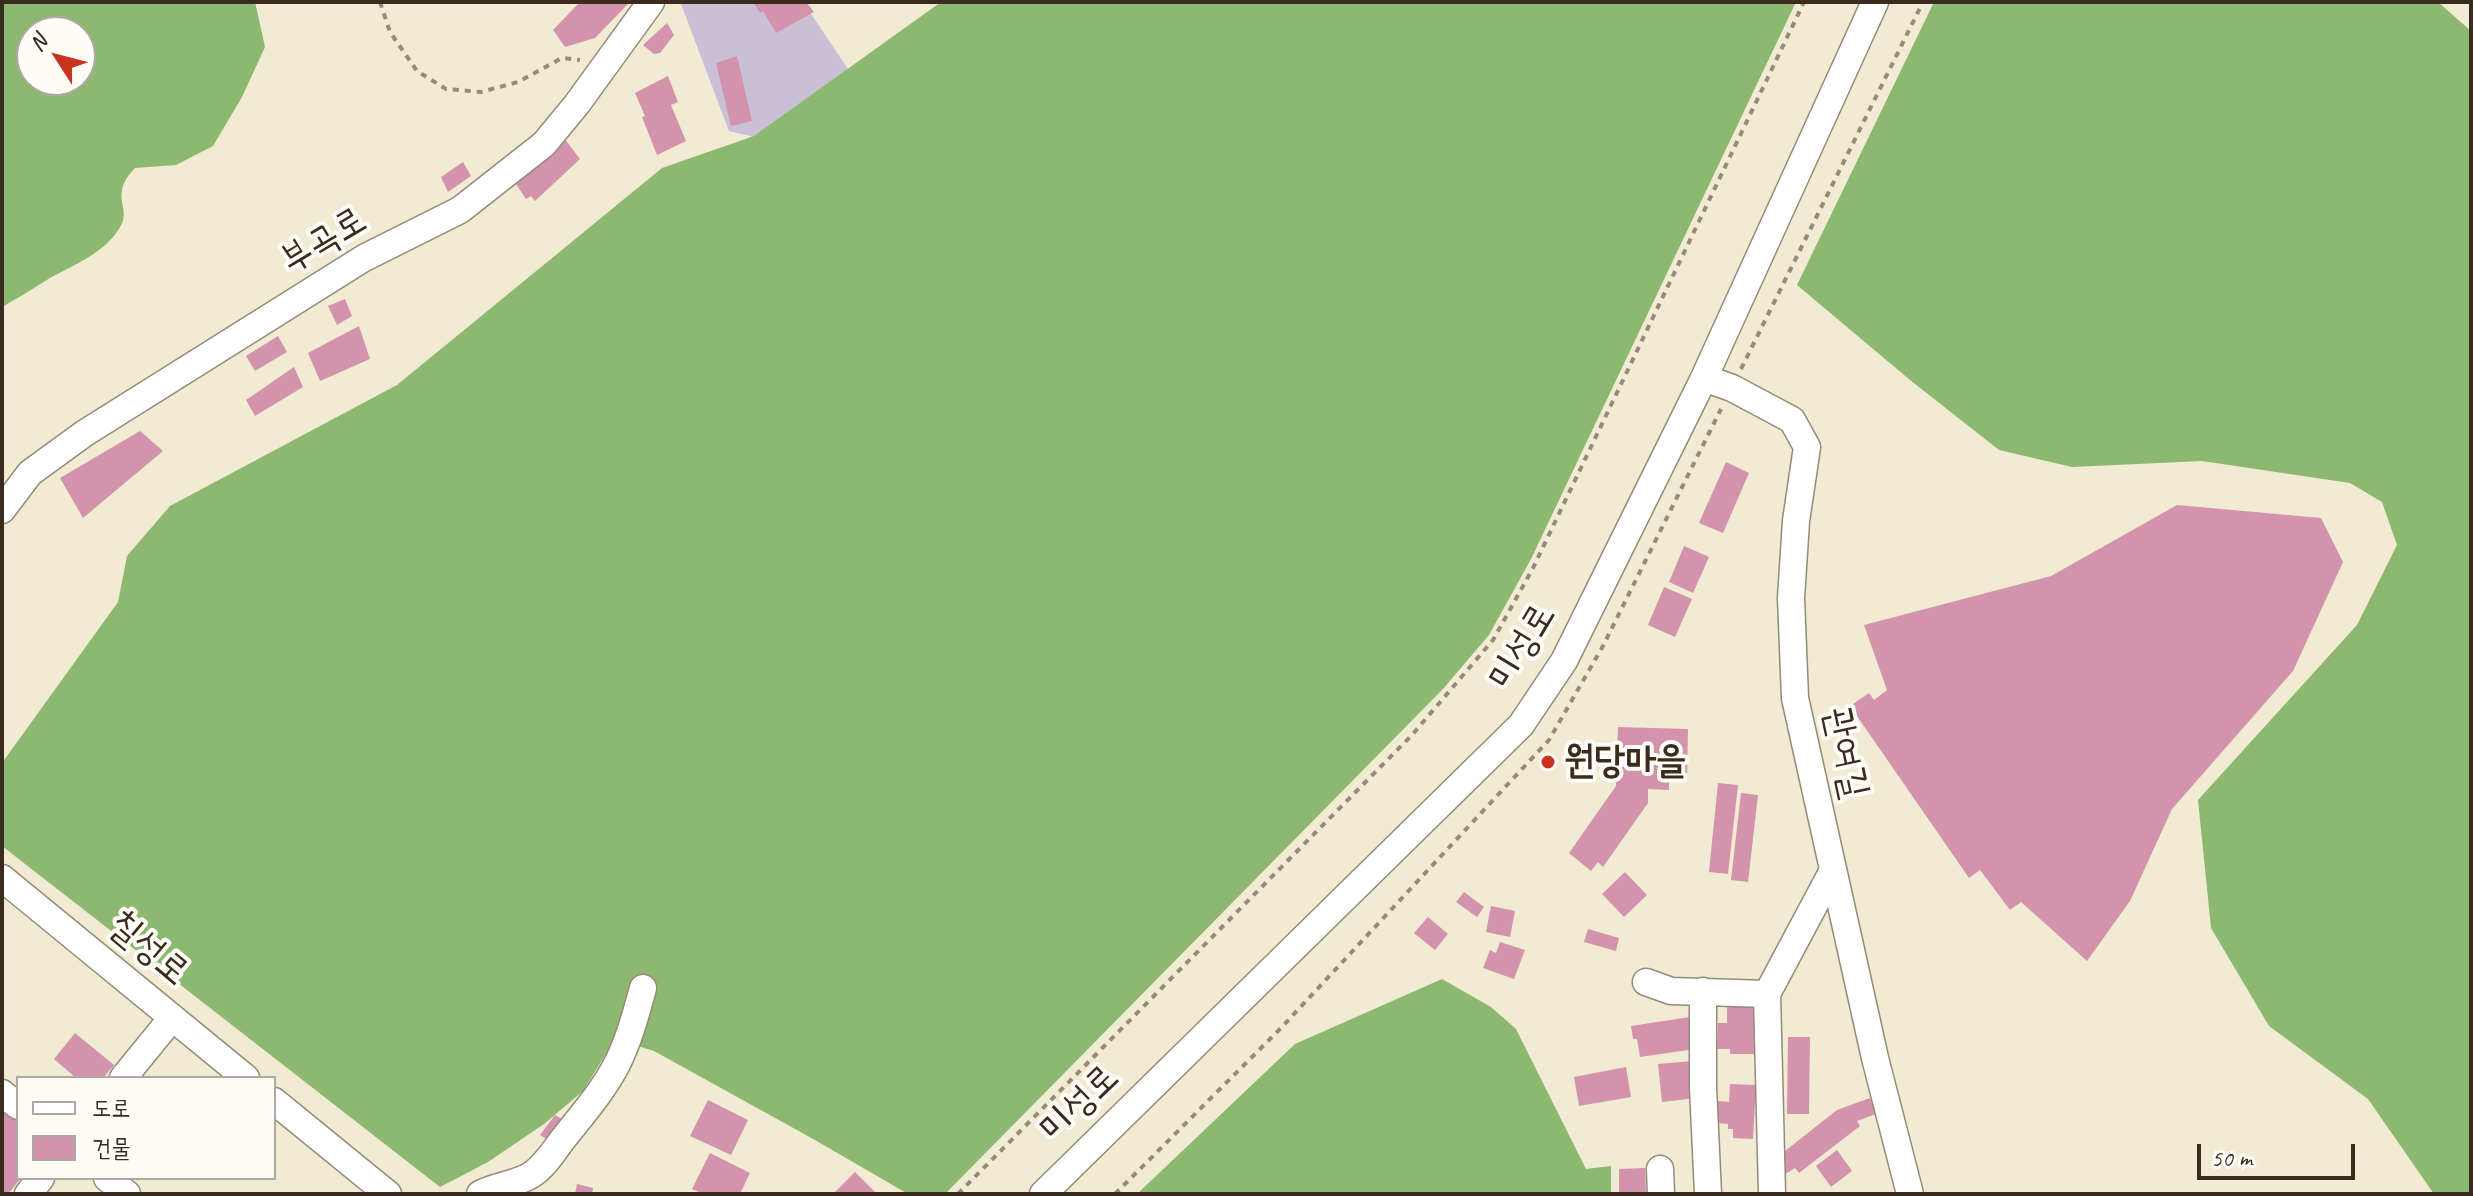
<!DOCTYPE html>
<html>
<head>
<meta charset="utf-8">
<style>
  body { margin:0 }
  #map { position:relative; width:2473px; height:1196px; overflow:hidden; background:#f0ebd2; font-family:Caveat,"Poor Story",sans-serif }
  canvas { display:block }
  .frame { position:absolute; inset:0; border:4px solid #3b2a1e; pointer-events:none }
  .legend { position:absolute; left:16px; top:1076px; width:260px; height:104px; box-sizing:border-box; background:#fdfcf7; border:2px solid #afa8a0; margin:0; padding:10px 14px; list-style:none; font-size:24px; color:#3b2a1e }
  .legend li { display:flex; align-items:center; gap:16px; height:40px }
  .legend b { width:40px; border:2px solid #afa8a0 }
  .north { position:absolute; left:16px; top:16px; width:80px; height:80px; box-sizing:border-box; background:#fdfcf7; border:2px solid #afa8a0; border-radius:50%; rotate:306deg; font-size:22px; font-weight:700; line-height:32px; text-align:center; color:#3b2a1e }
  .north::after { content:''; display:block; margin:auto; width:28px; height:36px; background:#c8321e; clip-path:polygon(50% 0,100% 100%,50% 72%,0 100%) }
  .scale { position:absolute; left:2197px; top:1144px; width:158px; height:36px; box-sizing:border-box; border:4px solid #3b2a1e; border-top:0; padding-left:10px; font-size:24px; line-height:28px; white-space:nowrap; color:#3b2a1e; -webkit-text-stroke:6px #fdfcf7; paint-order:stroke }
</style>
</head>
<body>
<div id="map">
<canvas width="2473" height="1196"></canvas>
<div class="frame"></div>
<ul class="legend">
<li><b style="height:10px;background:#fff"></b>도로</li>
<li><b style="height:22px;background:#d493ac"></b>건물</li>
</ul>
<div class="north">N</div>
<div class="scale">50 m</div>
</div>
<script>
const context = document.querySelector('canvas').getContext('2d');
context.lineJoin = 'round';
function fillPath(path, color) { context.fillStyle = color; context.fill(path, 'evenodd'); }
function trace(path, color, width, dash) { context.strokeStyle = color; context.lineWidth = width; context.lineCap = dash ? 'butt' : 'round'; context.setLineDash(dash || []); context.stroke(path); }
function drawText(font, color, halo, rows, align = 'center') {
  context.font = font + ' Caveat,"Poor Story",sans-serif'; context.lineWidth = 8; context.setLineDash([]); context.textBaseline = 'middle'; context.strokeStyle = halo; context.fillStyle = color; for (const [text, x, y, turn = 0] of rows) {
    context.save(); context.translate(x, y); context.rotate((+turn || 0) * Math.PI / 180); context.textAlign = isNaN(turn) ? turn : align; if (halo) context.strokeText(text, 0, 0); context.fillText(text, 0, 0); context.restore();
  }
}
fillPath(new Path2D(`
  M684 2H803L848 69 754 137 729 131 681 4Z`), '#c9bfd7');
fillPath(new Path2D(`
  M2 2H255L265 47 242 97 213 146 176 165 135 168C107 197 134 208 119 229 103 254 75 264 50 278 34 288 18 298 2 307ZM32 32H80V80H32Z
  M941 2H1796L1531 559 1489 635 1443 689 945 1194H908L815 1140 654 1051 615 1039 583 1091 544 1124 488 1162 440 1187 2 846V763L118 602 127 556 170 506 397 385 662 168 754 136Z
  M1934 2H2438L2471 31V1194H2434L2368 1099 2269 1026 2211 928 2198 800 2357 625 2397 545 2382 502 2350 483 2202 461 2072 467 1999 450 1910 380 1797 285Z
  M1442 979 1491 1007 1516 1029 1586 1169 1611 1166V1194H1137L1295 1044Z`), '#8cb86f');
fillPath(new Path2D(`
  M580 2H628V4L595 38 565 47 553 30Z
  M753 2H806L814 12 776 33 763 11 760 13Z
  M667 23 674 35 660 53 654 54 643 45Z
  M737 56 752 121 731 126 716 63Z
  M668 76 678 102 671 105 686 141 657 155 642 117 645 116 635 93Z
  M564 138 580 159 535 201 531 196 526 199 514 181Z
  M463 162 471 176 448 192 441 177Z
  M345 299 352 316 337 325 328 306Z
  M359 326 370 359 320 381 308 353Z
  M278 336 287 352 255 371 246 356Z
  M294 367 303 387 255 416 246 400Z
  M140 431 163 451 83 518 60 478Z
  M1726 462 1749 473 1723 533 1699 523Z
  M2177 505 2321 518 2343 562 2293 671 2172 809 2130 901 2087 961 2021 902 2010 910 1980 870 1969 878 1850 706 1869 693 1874 700 1887 690 1864 625 2051 576Z
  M1684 546 1709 557 1693 593 1669 582Z
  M1664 587 1692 599 1675 637 1648 625Z
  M1618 727 1688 729 1687 780 1669 779V790L1648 789V803L1603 867 1598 862 1591 871 1569 853 1616 786Z
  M1718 783 1738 785 1728 874 1709 872Z
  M1741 793 1758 795 1748 882 1731 880Z
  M1625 872 1647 895 1624 917 1602 894Z
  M1464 892 1484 907 1477 917 1456 902Z
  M1491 906 1515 911 1510 937 1486 932Z
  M1428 917 1448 934 1435 950 1414 933Z
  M1588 929 1619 938 1616 951 1584 942Z
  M1500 942 1525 950 1514 979 1483 968 1490 950 1496 953Z
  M1727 1006H1755L1754 1054H1730V1049H1717L1718 1023H1727Z
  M1690 1017 1695 1049 1640 1057 1637 1039H1633L1631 1026Z
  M75 1033 114 1065 103 1078H76L54 1059Z
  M1788 1037H1810L1809 1114H1787Z
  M1692 1061 1696 1098 1662 1102 1658 1064Z
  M1626 1067 1631 1097 1579 1106 1574 1077Z
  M1730 1084 1756 1085 1753 1139 1733 1138V1129H1728V1124L1716 1123 1718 1101 1729 1102Z
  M1870 1098 1876 1114 1857 1121 1860 1126 1799 1173 1795 1168 1784 1175 1782 1155 1785 1151 1837 1110Z
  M708 1100 748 1120 731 1155 690 1136Z
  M2 1103 18 1116V1178H21L8 1194H2Z
  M555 1115 567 1122 552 1143 540 1135Z
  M1837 1150 1852 1171 1831 1187 1816 1166Z
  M710 1153 750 1173 740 1194H703L692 1189Z
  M1645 1168 1646 1194H1619V1169Z
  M855 1172 877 1194H833Z
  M577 1184 593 1188 592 1194H575Z`), '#d493ac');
const minor = new Path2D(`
  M1704 378 1732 388 1792 420 1807 447 1796 521 1791 598 1795 698 1875 1058 1910 1194
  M2 510 30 473 85 433 364 258 460 210 544 144 577 104 651 2
  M2 878 246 1078
  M1646 982 1671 991 1767 994
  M1703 991V1087L1708 1194
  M123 1078 172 1018
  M2 1093 18 1106
  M274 1101 388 1194
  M1660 1169 1661 1194
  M107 1178 127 1194
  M28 1194 41 1178
  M480 1194C496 1185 515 1185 531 1175 544 1167 554 1151 563 1139 582 1115 603 1091 617 1064 629 1040 636 1014 643 988
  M1043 1194 1521 725 1564 661 1704 378 1875 2
  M1772 1194 1767 994 1832 872`);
trace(minor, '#968a78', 29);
trace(new Path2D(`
  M380 2 390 32 417 71 446 89 481 92 518 82 562 58 580 60
  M1741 369 1923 2
  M958 1194 1412 735 1493 640 1533 568 1804 2
  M1115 1194 1281 1028 1549 740 1603 646 1721 409`), '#968a78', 4, [6, 6]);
trace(minor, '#fff', 26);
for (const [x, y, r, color] of [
  [1548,762,8,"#c8321e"]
]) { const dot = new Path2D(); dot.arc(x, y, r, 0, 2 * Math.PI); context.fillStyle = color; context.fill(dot); trace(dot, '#fdfcf7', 3); }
drawText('38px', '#3b2a1e', '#fdfcf7', [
  ["부곡로",324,241,-31],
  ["미성로",1523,647,-59],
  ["관여길",1845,753,78],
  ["칠성로",148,949,40],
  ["미성로",1080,1104,-44]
]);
drawText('bold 38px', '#3b2a1e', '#fdfcf7', [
  ["원당마을",1564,762]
], 'left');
</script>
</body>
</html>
